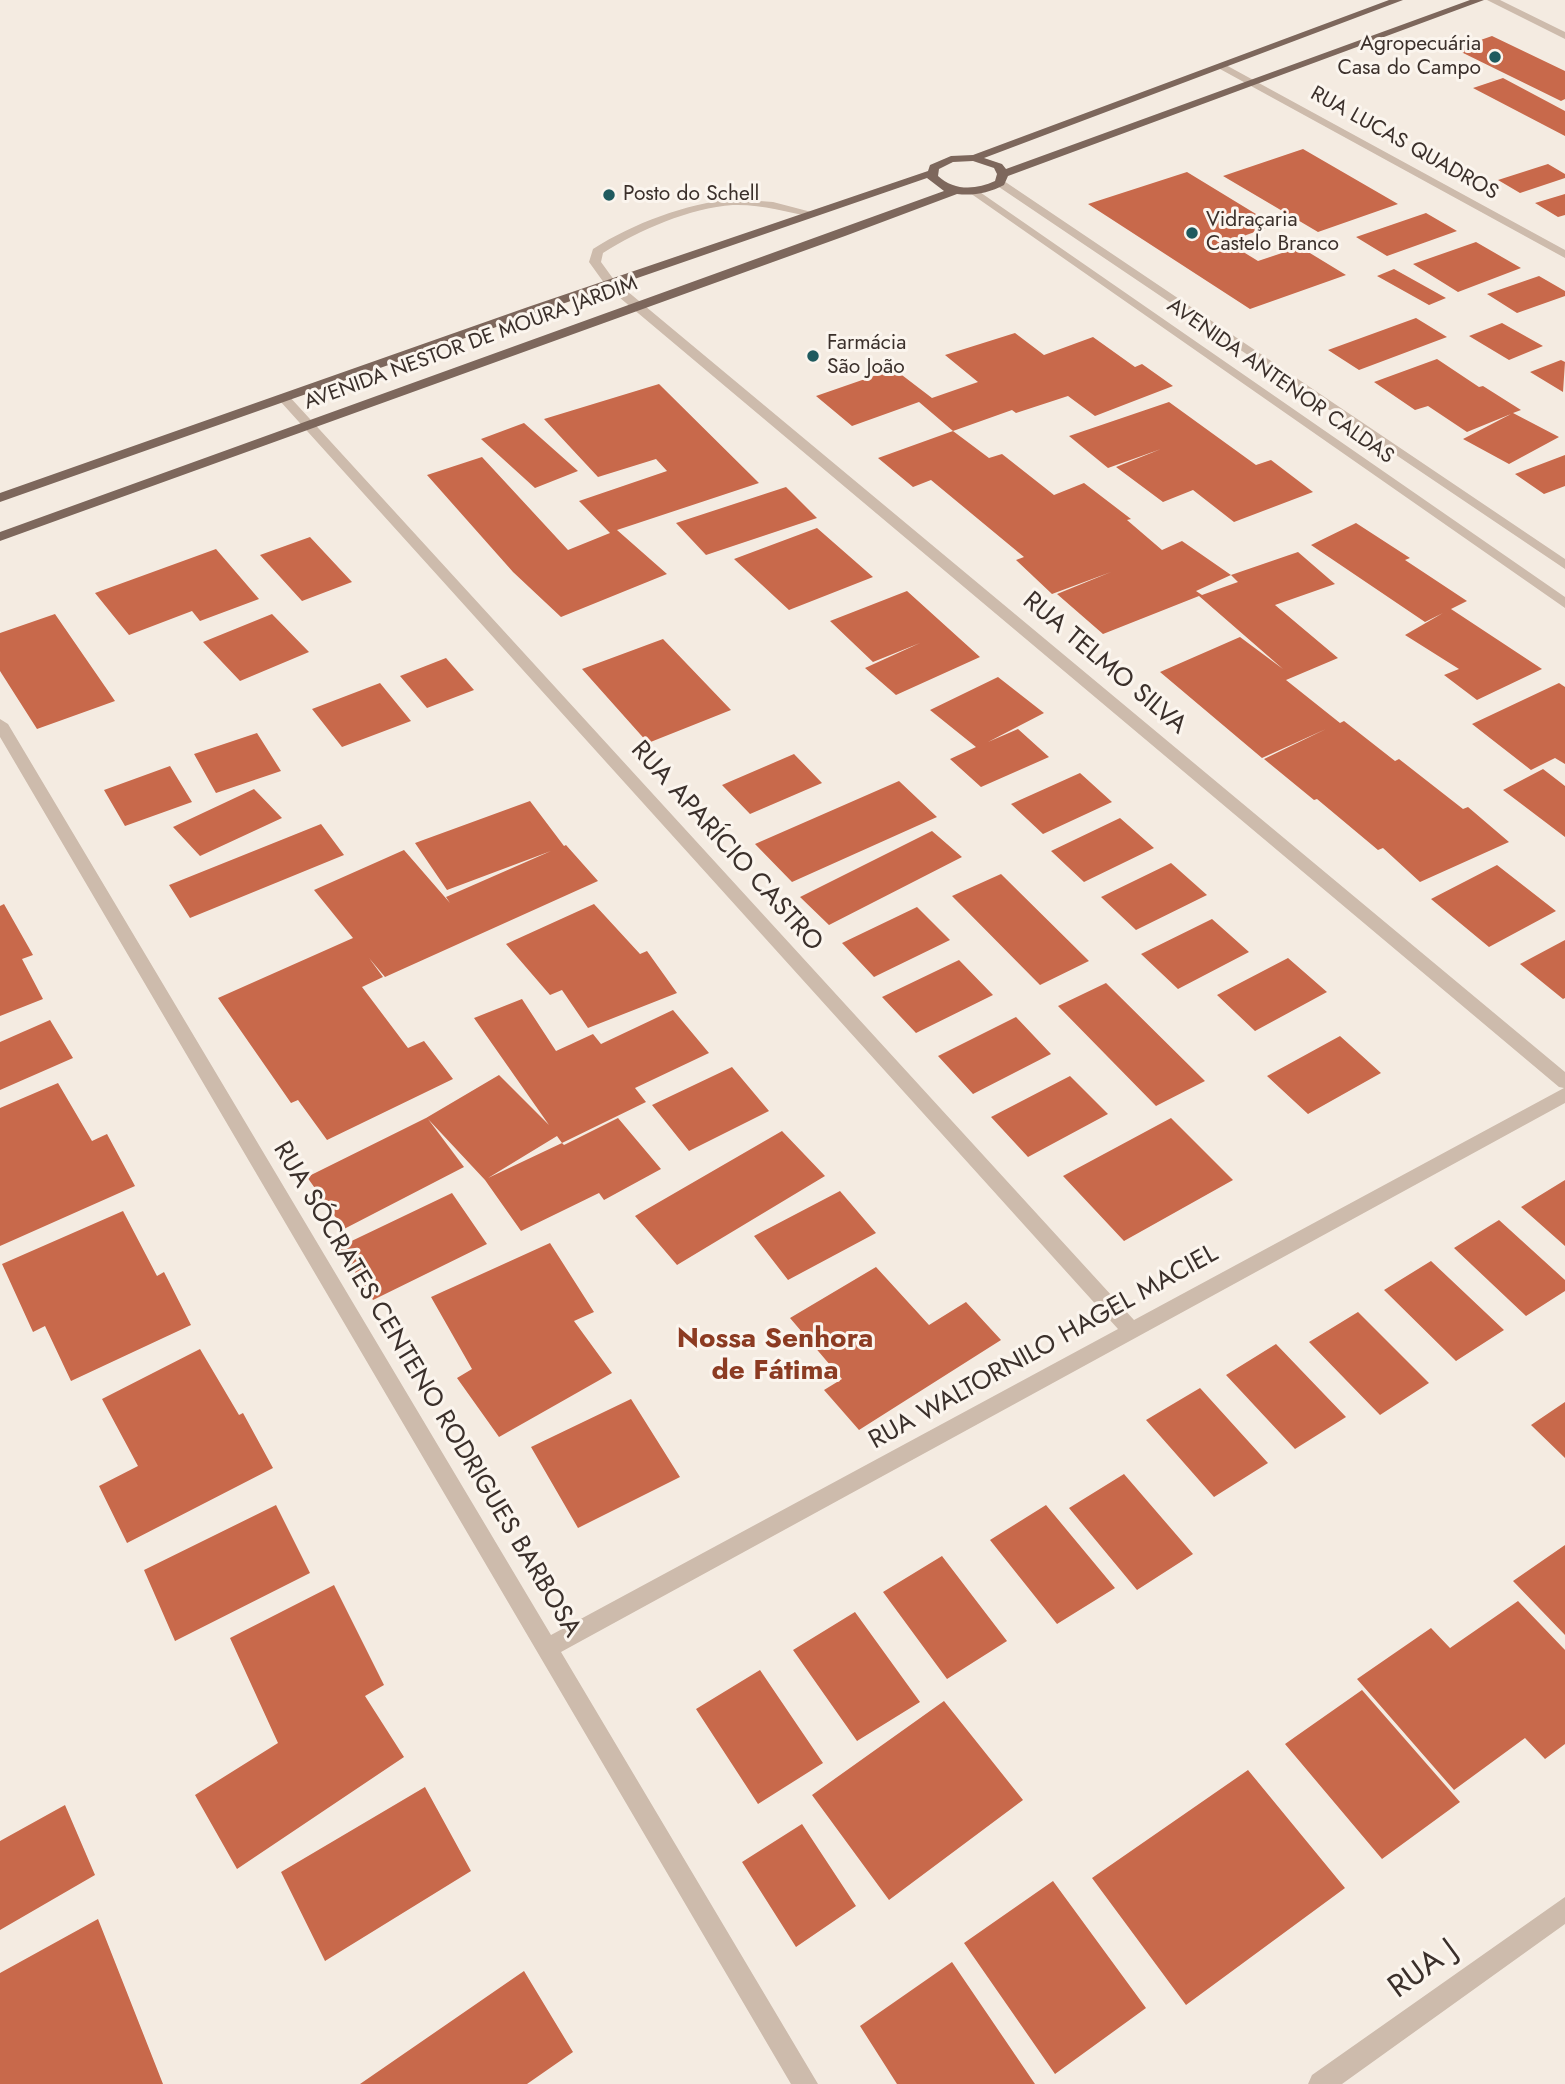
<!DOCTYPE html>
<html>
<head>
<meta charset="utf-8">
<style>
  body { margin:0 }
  canvas { display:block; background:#f4ebe1 }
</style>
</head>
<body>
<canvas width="1565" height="2084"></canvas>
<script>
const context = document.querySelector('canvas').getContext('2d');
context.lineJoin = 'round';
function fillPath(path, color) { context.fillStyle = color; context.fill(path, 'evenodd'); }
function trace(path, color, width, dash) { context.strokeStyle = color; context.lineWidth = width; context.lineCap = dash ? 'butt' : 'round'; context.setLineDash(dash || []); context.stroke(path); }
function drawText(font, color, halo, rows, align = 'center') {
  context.font = font + ' Jost,sans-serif'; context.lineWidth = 6; context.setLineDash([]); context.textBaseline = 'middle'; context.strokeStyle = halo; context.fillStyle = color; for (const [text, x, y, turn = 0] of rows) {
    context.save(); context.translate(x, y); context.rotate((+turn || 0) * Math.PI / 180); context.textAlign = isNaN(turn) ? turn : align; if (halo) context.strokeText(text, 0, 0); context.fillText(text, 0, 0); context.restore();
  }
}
fillPath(new Path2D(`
  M1492 36 1565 71V99L1561 101 1455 49Z
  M1503 78 1565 111V136L1473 88Z
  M1303 149 1398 204 1318 232 1223 176Z
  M1548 164 1565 174V178L1520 193 1498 180Z
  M1187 172 1274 225 1227 242 1258 261 1300 247 1346 275 1250 309 1088 204Z
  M1565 194V215L1558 217 1535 203Z
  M1426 213 1457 231 1387 256 1356 237Z
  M1476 242 1521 268 1458 292 1413 264Z
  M1394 269 1446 298 1429 305 1377 276Z
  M1539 276 1565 291V296L1517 313 1487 294Z
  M1416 318 1447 337 1359 370 1328 350Z
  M1502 323 1543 346 1509 360 1469 336Z
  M1015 333 1044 355 1093 337 1135 367 1142 364 1173 386 1095 416 1068 396 1016 413 1012 410 953 431 919 402 852 426 816 396 894 369 932 398 978 382 945 355Z
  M1437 359 1479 387 1483 386 1521 410 1513 413 1559 437 1509 464 1463 439 1511 414 1467 432 1428 406 1415 410 1374 382Z
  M1561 360 1565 362 1563 392 1530 372Z
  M659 384 759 483 617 530 667 574 561 617 513 572 427 475 482 457 568 550 610 533 579 501 667 471 656 459 598 477 544 419Z
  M1169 402 1256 465 1271 460 1313 492 1234 522 1193 490 1163 502 1116 467 1161 449 1108 468 1069 436Z
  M524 423 578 471 535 488 481 439Z
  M953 431 989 458 1002 454 1054 495 1084 483 1131 519 1127 520 1162 550 1182 541 1231 575 1196 591 1202 595 1238 582 1231 575 1298 552 1335 584 1275 605 1338 658 1286 680 1340 723 1344 721 1395 761 1399 759 1463 809 1468 807 1509 842 1420 882 1383 848 1378 850 1317 799 1314 800 1264 759 1326 729 1262 758 1160 672 1240 637 1283 669 1199 596 1103 634 1057 594 1111 572 1052 594 1016 560 1024 557 931 480 913 487 878 458Z
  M1565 455V486L1544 494 1515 474Z
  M786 487 817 518 706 555 676 523Z
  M1356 523 1410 558 1405 560 1467 601 1451 609 1542 669 1477 700 1444 675 1459 669 1405 635 1443 613 1425 622 1311 545Z
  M817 528 873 577 789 610 734 559Z
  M310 537 352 582 302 601 260 555Z
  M216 549 259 599 200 621 192 611 129 635 95 593Z
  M907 591 980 657 896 695 865 668 920 643 873 662 830 621Z
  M55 614 115 701 37 729 0 671V633Z
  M272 614 309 652 240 681 203 642Z
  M663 639 731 710 648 743 582 669Z
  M446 658 474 690 427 708 400 676Z
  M998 677 1044 713 988 742 1018 729 1049 757 981 787 950 759 976 747 930 710Z
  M380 683 411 721 342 747 312 709Z
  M1559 683 1565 687V764L1555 758 1531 770 1472 724Z
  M257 733 281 771 216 793 194 754Z
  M794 754 822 783 750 814 722 785Z
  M170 766 192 802 125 826 104 790Z
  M1543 769 1565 786V837L1503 790Z
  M1080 773 1112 802 1043 834 1011 804Z
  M899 781 937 817 792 882 755 844Z
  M254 789 282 818 200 856 173 827Z
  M530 801 564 846 566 845 598 881 385 977 369 958 383 977 362 987 408 1048 424 1041 453 1079 327 1140 298 1100 291 1103 218 998 353 938 314 890 404 850 450 903 446 897 551 851 447 890 415 843Z
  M1120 818 1154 848 1084 882 1051 851Z
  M321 824 344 855 190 918 169 885Z
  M932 831 962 857 829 925 800 897Z
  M1171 863 1207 895 1136 930 1101 897Z
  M1497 865 1556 911 1489 947 1431 899Z
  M1001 874 1089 961 1040 985 952 896Z
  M4 904 33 955 22 959 43 999 0 1016V906Z
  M594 904 640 954 647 951 677 993 588 1028 562 990 550 995 506 944Z
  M917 907 950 940 874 977 842 943Z
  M1212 919 1249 952 1178 989 1141 954Z
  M1565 940V998L1563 999 1520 964Z
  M1288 958 1327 992 1255 1031 1217 995Z
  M959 960 993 995 916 1033 882 997Z
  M1106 983 1205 1081 1156 1106 1058 1006Z
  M522 999 556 1051 593 1034 601 1044 673 1010 709 1053 635 1088 646 1102 562 1143 564 1145 618 1118 661 1169 604 1200 599 1193 521 1231 485 1180 428 1119 464 1167 344 1229 307 1177 426 1118 499 1075 549 1125 474 1018ZM557 1136 562 1143 488 1178Z
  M1016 1017 1051 1054 973 1094 938 1056Z
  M50 1020 73 1058 0 1090V1042Z
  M1340 1036 1381 1073 1308 1114 1267 1076Z
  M732 1067 769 1111 689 1151 652 1105Z
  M1070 1076 1108 1114 1028 1157 991 1117Z
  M58 1083 92 1141 107 1134 135 1186 0 1246V1108Z
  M1171 1118 1233 1180 1124 1241 1063 1176Z
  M782 1131 825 1176 677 1265 635 1216Z
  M1565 1180V1246L1521 1207Z
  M840 1191 876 1233 788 1280 754 1236Z
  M452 1193 487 1244 373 1300 339 1247Z
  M123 1211 157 1276 164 1272 191 1325 71 1381 45 1326 33 1332 2 1264Z
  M1499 1220 1565 1280V1291L1526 1316 1454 1248Z
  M550 1243 594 1312 574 1321 612 1373 499 1437 457 1378 472 1369 431 1297Z
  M1431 1261 1504 1330 1456 1361 1384 1290Z
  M876 1267 929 1325 966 1302 1001 1340 859 1430 824 1390 842 1379 790 1318Z
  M1358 1312 1429 1383 1380 1415 1309 1342Z
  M1276 1344 1346 1417 1295 1449 1226 1375Z
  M200 1349 239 1415 243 1413 273 1468 127 1543 99 1486 138 1466 102 1399Z
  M1200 1388 1268 1463 1214 1497 1146 1420Z
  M631 1399 680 1477 578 1528 531 1447Z
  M1565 1402V1458L1531 1425Z
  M1124 1474 1193 1554 1137 1590 1069 1508Z
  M276 1505 310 1573 175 1641 144 1570Z
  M1046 1505 1115 1588 1057 1624 990 1540Z
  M1565 1545V1635L1513 1581Z
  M942 1556 1007 1641 947 1679 883 1592Z
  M334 1585 384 1685 365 1696 404 1757 237 1869 195 1795 278 1743 230 1638Z
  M1518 1601 1565 1650V1744L1545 1759 1525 1738 1454 1790 1357 1679 1431 1628 1450 1648Z
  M855 1612 920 1702 857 1741 793 1650Z
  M760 1670 823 1763 758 1804 696 1709Z
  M1362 1690 1460 1802 1382 1859 1285 1744Z
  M944 1701 1023 1800 889 1900 812 1795Z
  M1248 1770 1345 1888 1186 2005 1092 1878Z
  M425 1787 471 1871 325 1961 281 1872Z
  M65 1805 95 1875 0 1930V1841Z
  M802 1824 856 1906 796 1947 742 1862Z
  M1053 1881 1146 2008 1055 2074 964 1943Z
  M98 1919 163 2084H0V1973Z
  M952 1962 1035 2084H897L860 2026Z
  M524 1971 573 2052 527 2084H360Z`), '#c8694b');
fillPath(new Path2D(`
  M733 199 773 202 819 214 813 217C787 212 760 204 733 205 690 208 639 230 603 253L601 262 617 284 611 288 607 287 589 262 593 249C634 223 685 204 733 199Z`), '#cdbbac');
fillPath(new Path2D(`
  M1487 0H1500L1565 32V39Z
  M1224 64 1565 250V258L1220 69 1219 67Z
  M607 281H615L1565 1072V1103L561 1652 818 2084H791L0 737V719L8 724 551 1635 1118 1329 280 401V395H288L1134 1320 1564 1088 1559 1087 607 287Z
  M1565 1897V1924L1342 2084H1308L1312 2075Z`), '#cdbbac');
fillPath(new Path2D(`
  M996 181H1004L1565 559V569L996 185Z
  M974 188 1565 597V608L970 193 968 191Z`), '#cdbbac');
fillPath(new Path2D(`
  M1389 0H1403L984 158 1002 164 1006 169 1470 0H1484L1008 176 1004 185C989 193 973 196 957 194L845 236 0 541V532L944 191 927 178 536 313 0 502V493L528 307 928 171 930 165 951 156 973 155ZM973 161 994 168 997 174 995 181C976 190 954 191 938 176L939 169 953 162Z`), '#7d675c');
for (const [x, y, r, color] of [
  [1495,57,7,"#1f5a5e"],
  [609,195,7,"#1f5a5e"],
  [1192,233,7,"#1f5a5e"],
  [813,356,7,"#1f5a5e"]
]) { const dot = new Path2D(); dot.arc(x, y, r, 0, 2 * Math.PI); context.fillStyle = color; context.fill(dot); trace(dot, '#fbf5ee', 2.5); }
drawText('21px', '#3b302b', '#fbf5ee', [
  ["Agropecuária",1481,45,"right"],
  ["Casa do Campo",1481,69,"right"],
  ["Posto do Schell",623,195],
  ["Vidraçaria",1206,221],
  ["Castelo Branco",1206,245],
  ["Farmácia",827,344],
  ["São João",827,368]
], 'left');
drawText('21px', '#3b302b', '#fbf5ee', [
  ["RUA LUCAS QUADROS",1404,144,29],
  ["AVENIDA NESTOR DE MOURA JARDIM",471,344,-20],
  ["AVENIDA ANTENOR CALDAS",1280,382,35]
]);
drawText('26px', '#3b302b', '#fbf5ee', [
  ["RUA TELMO SILVA",1104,664,40],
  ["RUA APARÍCIO CASTRO",726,847,48],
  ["RUA WALTORNILO HAGEL MACIEL",1044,1348,-29],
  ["RUA SÓCRATES CENTENO RODRIGUES BARBOSA",426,1390,59]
]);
drawText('bold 28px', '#8c3b22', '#fbf5ee', [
  ["Nossa Senhora",775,1340],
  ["de Fátima",775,1372]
]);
drawText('32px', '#3b302b', '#fbf5ee', [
  ["RUA J",1424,1970,-36]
]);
</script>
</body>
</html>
